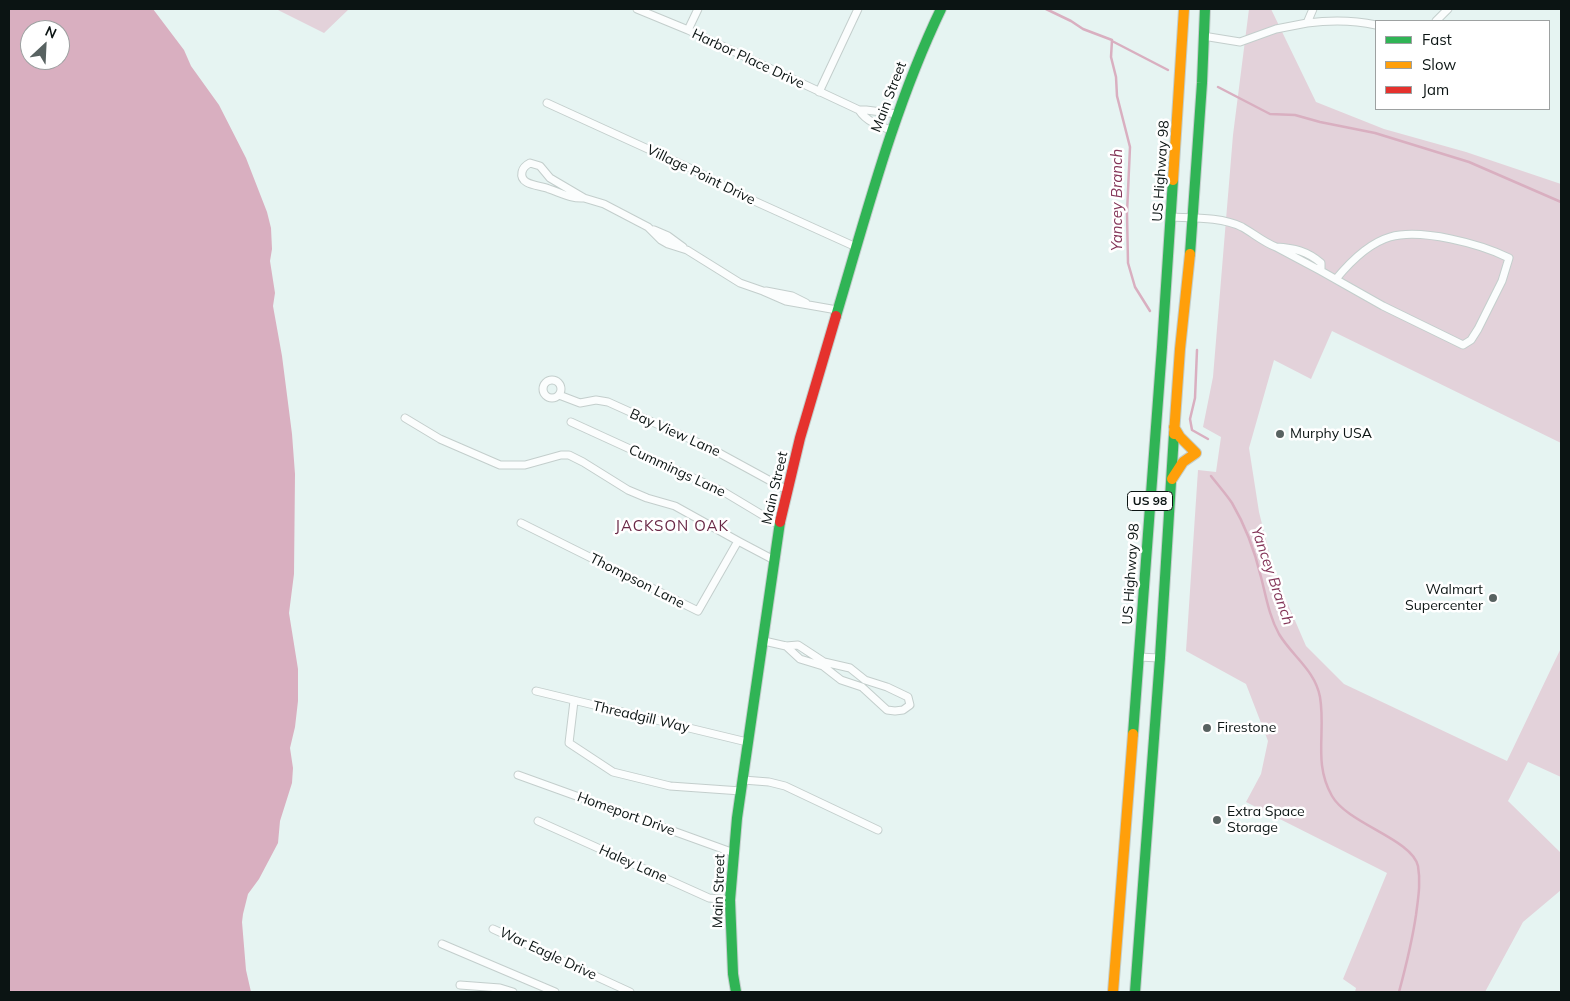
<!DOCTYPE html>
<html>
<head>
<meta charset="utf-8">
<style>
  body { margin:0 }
  #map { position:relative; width:1570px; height:1001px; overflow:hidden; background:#e6f4f2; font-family:Mulish,sans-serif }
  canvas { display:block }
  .frame { position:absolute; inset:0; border:10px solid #0b1413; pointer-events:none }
  .legend { position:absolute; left:1375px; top:20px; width:175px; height:90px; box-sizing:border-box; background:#fff; border:1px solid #9da1a1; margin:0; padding:6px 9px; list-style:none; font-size:15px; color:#0b1413 }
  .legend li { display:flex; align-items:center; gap:10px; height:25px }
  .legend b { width:25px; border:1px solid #9da1a1 }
  .north { position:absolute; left:20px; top:20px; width:50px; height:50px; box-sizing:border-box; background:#fff; border:1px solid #9da1a1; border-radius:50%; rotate:25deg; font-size:14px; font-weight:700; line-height:20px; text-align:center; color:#0b1413 }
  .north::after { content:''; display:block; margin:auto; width:18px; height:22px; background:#586261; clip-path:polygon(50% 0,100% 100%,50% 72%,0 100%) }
</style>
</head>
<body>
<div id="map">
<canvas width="1570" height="1001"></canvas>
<div class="frame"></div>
<ul class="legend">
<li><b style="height:6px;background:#30b455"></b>Fast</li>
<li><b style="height:6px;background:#ff9f0a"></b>Slow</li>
<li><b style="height:6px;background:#e5322d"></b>Jam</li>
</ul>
<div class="north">N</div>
</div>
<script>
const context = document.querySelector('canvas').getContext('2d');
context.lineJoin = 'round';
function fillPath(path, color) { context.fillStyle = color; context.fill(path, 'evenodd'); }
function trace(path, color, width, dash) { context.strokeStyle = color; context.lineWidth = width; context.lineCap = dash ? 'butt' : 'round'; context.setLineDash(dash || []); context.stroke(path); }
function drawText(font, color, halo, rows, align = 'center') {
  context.font = font + ' Mulish,sans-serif'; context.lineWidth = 5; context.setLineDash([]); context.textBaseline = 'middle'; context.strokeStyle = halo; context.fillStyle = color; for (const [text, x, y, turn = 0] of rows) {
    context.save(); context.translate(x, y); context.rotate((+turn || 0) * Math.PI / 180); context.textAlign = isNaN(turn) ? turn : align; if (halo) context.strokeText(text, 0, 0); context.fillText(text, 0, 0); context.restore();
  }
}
fillPath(new Path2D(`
  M276 9H349L324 33Z
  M1249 9H1271L1316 102 1384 129 1466 152 1561 184V443L1332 331 1311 379 1274 360 1249 448 1259 512 1274 572 1306 646 1344 684 1507 761 1561 648V777L1528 762 1508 801 1561 853V890L1523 922 1485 992H1355L1356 988 1343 979 1387 873 1246 802 1261 774 1268 741 1246 684 1186 651 1198 470 1216 472 1221 437 1203 427 1213 377 1233 135Z`), '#e3d2da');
fillPath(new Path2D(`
  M9 9H153L184 50 191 66 219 105 246 158 267 212 271 228 272 249 270 261 275 293 273 306 282 356 292 434 295 474 294 574 289 613 298 669V701L295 727 290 748 293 768 292 783 280 821 278 843 259 879 248 894 243 914 242 922 246 970 251 992H9ZM30 30H60V60H30Z`), '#d9afc0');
trace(new Path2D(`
  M1046 9 1071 21 1083 29 1112 40 1111 57 1116 77 1117 96 1130 147 1127 213 1128 263 1135 287 1150 311
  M1112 41 1168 70
  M1218 87 1270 114 1295 115 1320 122 1375 133 1469 162 1561 202
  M1197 350 1195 398 1190 419 1192 430 1208 439
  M1211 476C1218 485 1226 494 1232 503 1245 525 1255 552 1261 577 1266 596 1269 616 1279 634 1292 656 1315 670 1320 697 1326 732 1313 763 1332 796 1348 824 1412 839 1418 866 1421 883 1418 899 1416 915 1412 942 1406 966 1399 992`), '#d9afc0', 2.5);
const street = new Path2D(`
  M637 9 688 30 859 110C866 121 879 126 891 130
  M1313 9 1307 23C1331 20 1353 20 1376 25
  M1436 21 1448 9
  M688 30 698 9
  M1203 36 1240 42 1276 29 1307 23
  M819 92 858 9
  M547 103 694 170 741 195 856 247
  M859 110H866L897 114
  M530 163 540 166 550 178 584 198C571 199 561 193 549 189 541 185 519 186 522 172 523 167 526 165 530 163Z
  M584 198 604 204 648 227 661 240 668 244 687 250 740 283 763 291 786 301 837 310
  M1171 217C1193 218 1222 217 1242 227 1253 233 1263 242 1276 247
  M654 230 668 236 683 247
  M1276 247C1294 248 1307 251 1321 263V271Z
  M1321 271 1383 306 1463 345 1471 340 1478 329 1502 281 1509 258C1481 244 1421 228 1390 237 1369 243 1350 262 1336 279
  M766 291 792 296 806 303
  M543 389a9 9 0 1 1 18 0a9 9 0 1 1-18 0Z
  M559 395 580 403 596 400 608 402 710 448 787 490
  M405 418 440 439 500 465H525L561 455H569L583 462 628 490 647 498 675 506 738 541
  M571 422 724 492 779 525
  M521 523 698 611 738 541 774 560
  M764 641 786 646 798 645 824 662 850 668 865 680 887 687 908 697 910 705 903 710 895 711 887 710 862 687 841 680 823 666 800 659 786 646
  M1138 657 1160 658
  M536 691 747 742
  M574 701 569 743 613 772 670 786 741 791
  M518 775 734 853
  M743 780 769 782 785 786 878 830
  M538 821 709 898 730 900
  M493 929 630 992
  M442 944 555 992
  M460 985 500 988 513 992`);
const fast = new Path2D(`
  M1190 254 1202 83 1205 9
  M836 316C867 212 894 107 941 9
  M1133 734 1162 347 1173 180
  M736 992 733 974 730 900 737 818 780 522
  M1135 992 1160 658 1174 434`);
const slow = new Path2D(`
  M1173 180 1184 9
  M1174 434 1180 349 1190 254
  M1172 479 1183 462 1196 453 1180 437 1174 427
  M1113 992 1133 734`);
const jam = new Path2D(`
  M780 522 800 438 836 316`);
trace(street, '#c3cecc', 9);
trace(fast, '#c3cecc', 12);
trace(slow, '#c3cecc', 12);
trace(jam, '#c3cecc', 12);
trace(street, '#fbfdfd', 7);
trace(fast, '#30b455', 10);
trace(slow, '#ff9f0a', 10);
trace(jam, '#e5322d', 10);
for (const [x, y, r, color] of [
  [1280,434,5,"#586261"],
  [1493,598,5,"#586261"],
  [1207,728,5,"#586261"],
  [1217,820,5,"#586261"]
]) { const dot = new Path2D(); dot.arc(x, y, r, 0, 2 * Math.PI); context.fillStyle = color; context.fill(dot); trace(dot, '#fff', 2); }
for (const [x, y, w] of [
  [1150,501,45]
]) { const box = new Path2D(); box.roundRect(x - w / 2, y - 9.5, w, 19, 4); context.fillStyle = '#fff'; context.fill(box); trace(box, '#0b1413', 1); }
drawText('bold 12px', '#0b1413', null, [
  ["US 98",1150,501]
]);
drawText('14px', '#0b1413', '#fff', [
  ["Harbor Place Drive",748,59,25],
  ["Main Street",889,97,-69],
  ["US Highway 98",1161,171,-86],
  ["Village Point Drive",701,175,26],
  ["Bay View Lane",675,433,24],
  ["Cummings Lane",677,471,25],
  ["Main Street",775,488,-77],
  ["US Highway 98",1131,574,-86],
  ["Thompson Lane",637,581,27],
  ["Threadgill Way",641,717,13],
  ["Homeport Drive",626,814,20],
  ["Haley Lane",633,864,24],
  ["Main Street",719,891,-88],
  ["War Eagle Drive",548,954,25]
]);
drawText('14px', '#0b1413', '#fff', [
  ["Murphy USA",1290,434],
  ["Walmart",1483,590,"right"],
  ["Supercenter",1483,606,"right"],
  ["Firestone",1217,728],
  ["Extra Space",1227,812],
  ["Storage",1227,828]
], 'left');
drawText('italic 15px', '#843659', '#fff', [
  ["Yancey Branch",1117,200,-90],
  ["Yancey Branch",1272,576,71]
]);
context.letterSpacing = '1px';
drawText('15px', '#692846', '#fff', [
  ["JACKSON OAK",672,526]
]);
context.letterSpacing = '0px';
</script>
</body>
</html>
